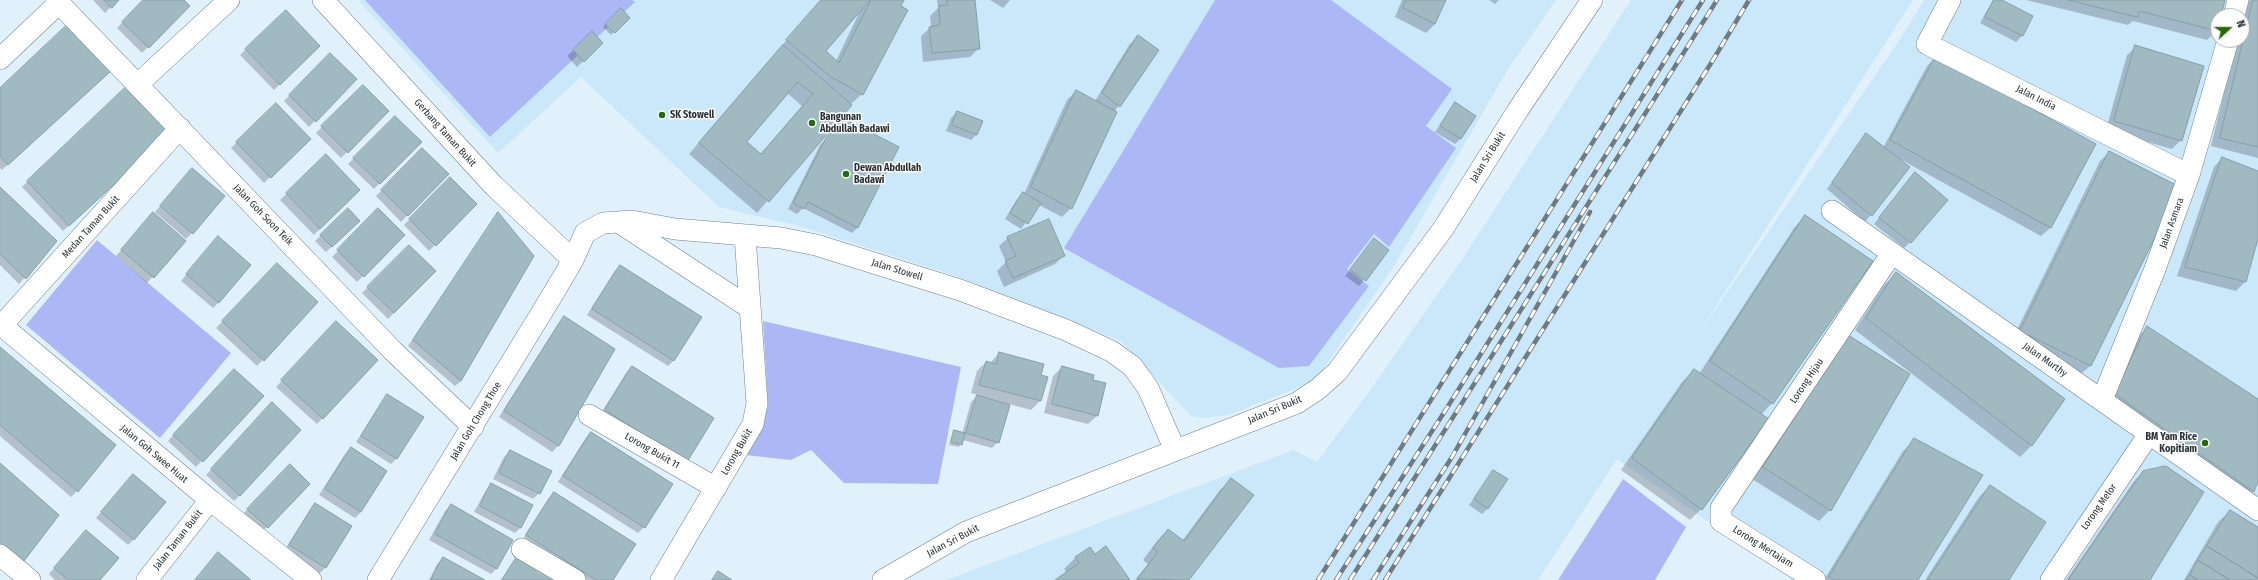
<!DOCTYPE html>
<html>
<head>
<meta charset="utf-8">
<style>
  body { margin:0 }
  #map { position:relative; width:2258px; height:580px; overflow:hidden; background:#e0f1fc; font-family:"Fira Sans Condensed",sans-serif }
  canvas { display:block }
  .north { position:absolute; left:2210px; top:8px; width:40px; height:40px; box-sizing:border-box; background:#fff; border:1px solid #a9acae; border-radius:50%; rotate:69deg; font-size:11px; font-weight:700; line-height:16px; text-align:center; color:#272f34 }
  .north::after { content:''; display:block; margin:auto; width:14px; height:18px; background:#256c08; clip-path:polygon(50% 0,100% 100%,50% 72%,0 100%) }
</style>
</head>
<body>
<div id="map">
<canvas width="2258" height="580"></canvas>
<div class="north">N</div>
</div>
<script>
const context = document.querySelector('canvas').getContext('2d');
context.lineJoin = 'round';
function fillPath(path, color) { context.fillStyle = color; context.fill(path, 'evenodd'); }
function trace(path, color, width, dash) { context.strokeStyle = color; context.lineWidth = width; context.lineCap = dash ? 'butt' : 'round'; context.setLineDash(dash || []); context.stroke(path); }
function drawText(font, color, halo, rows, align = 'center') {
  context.font = font + ' "Fira Sans Condensed",sans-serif'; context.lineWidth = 3; context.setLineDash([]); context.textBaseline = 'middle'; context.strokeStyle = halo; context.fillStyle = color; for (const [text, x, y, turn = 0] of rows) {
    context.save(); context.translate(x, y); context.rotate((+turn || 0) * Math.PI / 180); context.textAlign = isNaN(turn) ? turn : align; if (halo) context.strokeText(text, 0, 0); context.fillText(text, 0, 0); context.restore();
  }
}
fillPath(new Path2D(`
  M358 0H1556L1508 69 1394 266 1315 381 1228 415 1206 418 1191 416 1121 341 950 274 799 226 719 207 581 77 498 153Z
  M1631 0H1913L1689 348 1898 42 1924 0H2258V580H1793L1617 459 1538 580H946L1294 450 1317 462 1358 407 1461 261ZM2218 16H2242V40H2218Z`), '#cbe7fa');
fillPath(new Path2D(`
  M365 0H632L635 2 490 137Z
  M1215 0H1331L1452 89 1426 126 1456 148 1389 247 1374 234 1347 269 1369 286 1309 366 1279 368 1064 248Z
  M97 240 231 353 160 438 26 325Z
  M763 321 961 367 938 484 844 483 811 450 791 460 745 455 768 406Z
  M1623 479 1686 527 1655 580H1558Z`), '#acb8f6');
fillPath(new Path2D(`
  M93 0H118L105 13Z
  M144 0H182L189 6 142 53 117 28Z
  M821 0H903L862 94 850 105 757 213 689 154ZM860 11 836 61 824 51ZM787 93 802 106 760 155 745 142Z
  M937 0H974L979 48 970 57 923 62 921 36 931 27 930 16 938 8Z
  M990 0H1010L1003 8Z
  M1402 0H1445L1435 24 1426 33 1395 17Z
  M1489 0H1499L1495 4Z
  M1993 0H2000L2032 17 2022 36 2016 42 1980 23Z
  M2026 0H2224L2220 16H2218L2216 31 2207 40 2133 21 2128 25Z
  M2247 0H2258V158L2211 146 2237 40H2242V19Z
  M621 10 629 18 611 35 603 27Z
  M286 11 319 46 274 90 240 55Z
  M592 33 602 43 577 67 567 56Z
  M1138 36 1157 51 1114 112 1071 208 1062 217 1039 205 1021 229 1005 219 1017 199 1024 194 1067 100 1076 91 1095 101 1129 45Z
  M2136 47 2181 140 2172 149 2106 130 2127 55Z
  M330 54 356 79 309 127 284 101Z
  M1936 57 2095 144 2050 228 2041 236 1898 158 1909 168 1865 222 1827 189 1866 134 1883 148 1927 66Z
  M103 77 2 170 0 168V89Z
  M363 86 388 111 341 158 316 133Z
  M1455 103 1461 138 1455 144 1435 132Z
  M276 104 310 139 264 183 231 148Z
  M957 112 977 134 971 140 946 131 951 118Z
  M395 117 420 142 374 189 348 164Z
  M843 119 858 227 852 233 803 208 797 214 788 209 820 145Z
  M164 138 63 231 22 187 28 181Z
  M422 149 447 174 401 222 376 196Z
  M2109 153 2090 366 2081 374 2012 340 2100 161Z
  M326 156 359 190 314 235 280 200Z
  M2222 158 2258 172V235L2245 282 2236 291 2177 276 2214 167Z
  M192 169V233L186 239 155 212Z
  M1915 173 1910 242 1904 248 1874 224Z
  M450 178 476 204 429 251 404 225Z
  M0 189 56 241 19 284 0 265Z
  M348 209 359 221 326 252 315 241Z
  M378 210 404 235 357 282 332 257Z
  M498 214 461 381 455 386 408 346Z
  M1805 216 1772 403 1761 415 1701 509 1690 520 1621 470 1682 382 1694 370 1699 374 1794 228Z
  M147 220 184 241 147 283 116 256Z
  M1008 238 1064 255 1055 264 1004 287 997 271 1006 262 999 246Z
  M1374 240 1388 250 1359 286 1345 276Z
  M212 244 219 302 213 308 181 281Z
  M409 246 434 271 388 319 362 293Z
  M620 266 674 360 668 366 587 315 614 272Z
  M271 270 317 302 257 366 216 328Z
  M1896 274 2063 399 2031 446 2020 457 1855 330 1884 285Z
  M564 318 614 350 558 446 552 452 499 417 558 324Z
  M2147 327 2258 400V478L2253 491 2244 500 2107 404 2139 336Z
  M331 328 377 360 317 424 276 387Z
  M1848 337 1830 510 1819 521 1752 479Z
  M0 348 77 491 71 497 0 436Z
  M999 353 1040 376V401L1031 410 1009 404 998 442 992 448 963 440 959 447 949 445 954 431 962 434 971 402 978 395 971 393 977 371 986 362 990 363Z
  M632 367 686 461 599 416 626 373Z
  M1062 367 1092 380 1097 416 1088 424 1044 413 1053 376Z
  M228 376 262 396 196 467 168 441Z
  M387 395 397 458 391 464 356 442Z
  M266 410 240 495 234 501 206 475Z
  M591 433 644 527 638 533 558 482 585 439Z
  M1914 440 1917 580H1824L1903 451Z
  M351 449 386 471 361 512 355 518 319 495 345 454Z
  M510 451 539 493 533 499 493 479 504 457Z
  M290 466 308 484 261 533 242 515Z
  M1494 471 1488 508 1482 514 1469 505Z
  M2143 472 2149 580H2066L2134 481Z
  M1232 479 1252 495 1188 580H1135L1148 564 1143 560 1157 541 1168 530 1182 541 1220 490Z
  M127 481 134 539 128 545 96 518Z
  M492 484 521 527 515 533 474 512 486 490Z
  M1990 486 2008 580H1925L1979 497Z
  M554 493 612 580H581L521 542 548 499Z
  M315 504 351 527 325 568 319 574 284 551 310 510Z
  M451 506 497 568 491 574 429 540 445 511Z
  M2230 511 2258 528V580H2184L2218 522Z
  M86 531 99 580H55L49 574Z
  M1089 548 1095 555 1129 580H1057L1067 573 1064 569 1075 558Z
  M518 556 556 580H501Z
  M443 558 483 580H429L437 564Z`), '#0003');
const building = new Path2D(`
  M104 0H119L112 8Z
  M143 0H184L190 6 149 48 122 22Z
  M821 0H870L826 51 839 63 871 0H904L901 6 908 10 863 95 831 77 786 40Z
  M947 0H975L980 49 932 53 929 27 940 25 939 6 947 5Z
  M1406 0H1446L1435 24 1403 8Z
  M1994 0H2002L2033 16 2023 36 1985 17Z
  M2069 0H2225L2221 16H2218L2217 31 2139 11 2138 17Z
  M2253 0H2258V147L2220 138Z
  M621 8 630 18 615 33 605 24Z
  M286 10 320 46 280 85 245 49Z
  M68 24 111 71 8 165 0 156V88Z
  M592 31 603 43 584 62 573 50Z
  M1138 35 1159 50 1120 107 1102 93Z
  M783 45 852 105 769 202 699 143ZM798 82 813 94 761 154 747 142Z
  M2135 45 2204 66 2182 141 2114 121Z
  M330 53 357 79 316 122 289 95Z
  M1936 56 2096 144 2051 228 1890 140Z
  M128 85 171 132 69 226 27 181Z
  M363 85 389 111 348 153 321 126Z
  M1076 90 1117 112 1072 209 1031 187Z
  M1455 102 1476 116 1461 139 1440 126Z
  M276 103 311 139 271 178 236 142Z
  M957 111 983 121 977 135 952 125Z
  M395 116 422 142 380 184 353 158Z
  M843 118 899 147 858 228 808 202 804 209 793 203 826 138Z
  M1866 133 1910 167 1872 216 1832 183Z
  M422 148 449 174 408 216 381 190Z
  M2109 151 2180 187 2091 366 2020 331Z
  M326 154 360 190 320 229 286 193Z
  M2222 157 2258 171V239L2246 282 2185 267Z
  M192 168 225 196 193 234 160 206Z
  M1915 172 1948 200 1911 243 1879 218Z
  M450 177 477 204 436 246 409 219Z
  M0 187 57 241 26 279 0 254Z
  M1023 192 1041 203 1028 224 1010 213Z
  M348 208 360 221 332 247 320 235Z
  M378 208 405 235 364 277 337 250Z
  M153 212 186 241 154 278 121 250Z
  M498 212 534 256 461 381 413 340Z
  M1805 215 1873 261 1773 404 1710 361Z
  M1049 219 1065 256 1013 278 1005 261 1016 256 1007 237Z
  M218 236 251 265 219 303 186 274Z
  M1374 238 1389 250 1366 281 1350 270Z
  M409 245 436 271 394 313 367 287Z
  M277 263 318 302 264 361 222 321Z
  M620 265 702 317 674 361 592 309Z
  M1896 272 2065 399 2032 446 1866 318Z
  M564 316 615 349 559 446 504 411Z
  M336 321 378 360 323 419 281 380Z
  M2147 326 2258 399V481L2254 492 2115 394Z
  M1848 335 1910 374 1831 511 1763 467Z
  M0 347 116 445 78 492 0 425Z
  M999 352 1044 364 1041 375 1048 377 1041 401 979 385 986 361 996 364Z
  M632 366 714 418 687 462 605 410Z
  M1062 366 1094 375 1093 380 1106 383 1098 416 1052 404Z
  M234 369 264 396 203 462 173 435Z
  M1694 369 1769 419 1702 510 1632 458Z
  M387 394 424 417 397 459 361 436Z
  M977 395 1010 405 999 443 966 433Z
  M272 402 301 430 240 496 211 469Z
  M954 430 965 433 962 445 951 442Z
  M591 432 673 484 645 528 563 476Z
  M1914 438 1983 475 1918 580H1833L1829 577Z
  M351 447 387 471 361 512 325 489Z
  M510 450 552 471 540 494 499 473Z
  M0 463 59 515 21 565 0 548Z
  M290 464 310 484 268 528 247 509Z
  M2166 466 2204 492 2150 580H2068L2143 471Z
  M1493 470 1508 479 1488 509 1474 499Z
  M133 474 166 502 134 540 101 512Z
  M1231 478 1254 495 1189 580 1137 579 1158 552 1153 548 1168 529 1184 541Z
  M491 483 533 505 521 528 480 506Z
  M1990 485 2046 522 2009 580H1928Z
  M554 492 636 544 613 580H596L526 535Z
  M315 503 352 526 326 568 289 545Z
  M451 504 513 540 497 569 435 534Z
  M2230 510 2258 527V578L2207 546Z
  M86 530 119 558 100 580H68L54 568Z
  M1106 546 1130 580H1055L1079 563 1075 557 1090 547 1095 554Z
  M2207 546 2258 578V580H2230L2198 560Z
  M218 552 251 580H195Z
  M518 555 558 580H502Z
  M443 557 485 580H431Z
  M2198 560 2230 580H2198L2190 575Z
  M718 571 732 580H712Z
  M2190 575 2198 580H2186Z`);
fillPath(building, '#a1bac1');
trace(building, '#869fa6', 1);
const minor = new Path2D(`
  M56 0 393 351 473 427
  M323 0 494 186 573 260
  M1950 0 1927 44 2189 175
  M2234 16 2238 0
  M0 59 59 3
  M138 84 229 0
  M1832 211 2258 510
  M620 223 750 308
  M0 324 210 500 311 580
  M2 325 180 128
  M2102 400 2155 269 2189 175 2228 40
  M589 415 716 488
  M522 549 575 580
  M0 555 30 580
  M147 580 210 500
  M378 580 553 294 573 260 585 233 603 223 632 221 675 229 781 238 816 245 960 290 1066 330 1111 351 1132 366 1148 388 1175 450
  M661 580 753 424 757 403 745 236
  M883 580 966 532 1297 403 1318 389 1337 372 1443 229 1518 110 1592 0
  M1815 580 1721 521V508L1892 253
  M2051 580 2149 434`);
trace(minor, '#6e818d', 22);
trace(minor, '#fff', 21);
const rail = new Path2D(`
  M1318 580 1682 0
  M1336 580 1445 411 1703 0
  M1350 580 1717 0
  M1373 580 1452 457 1590 212
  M1385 580 1713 60 1749 0`);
trace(rail, '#6f7b82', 4.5);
trace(rail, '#fff', 3, [9]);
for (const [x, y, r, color] of [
  [662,115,4,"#256c08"],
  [812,123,4,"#256c08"],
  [846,174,4,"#256c08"],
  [2205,443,4,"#256c08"]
]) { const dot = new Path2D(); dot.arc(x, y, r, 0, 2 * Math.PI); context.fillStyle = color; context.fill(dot); trace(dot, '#fff', 1.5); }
drawText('10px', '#272f34', '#fff', [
  ["Jalan India",2036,98,27],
  ["Gerbang Taman Bukit",445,133,48],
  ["Jalan Sri Bukit",1488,157,-58],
  ["Jalan Goh Soon Teik",263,215,46],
  ["Jalan Asmara",2172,223,-70],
  ["Medan Taman Bukit",91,227,-48],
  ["Jalan Stowell",897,270,17],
  ["Jalan Murthy",2045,360,35],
  ["Lorong Hijau",1807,381,-56],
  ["Jalan Sri Bukit",1275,410,-23],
  ["Jalan Goh Chong Thoe",476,421,-59],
  ["Lorong Bukit 11",652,451,30],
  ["Lorong Bukit",737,452,-60],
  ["Jalan Goh Swee Huat",154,454,40],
  ["Lorong Melor",2099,507,-55],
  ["Jalan Taman Bukit",178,540,-52],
  ["Jalan Sri Bukit",953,541,-28],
  ["Lorong Mertajam",1763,547,32]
]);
drawText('bold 10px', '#272f34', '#fff', [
  ["SK Stowell",670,115],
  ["Bangunan",820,117],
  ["Abdullah Badawi",820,129],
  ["Dewan Abdullah",854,168],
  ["Badawi",854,180],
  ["BM Yam Rice",2197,437,"right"],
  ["Kopitiam",2197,449,"right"]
], 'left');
</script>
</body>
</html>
